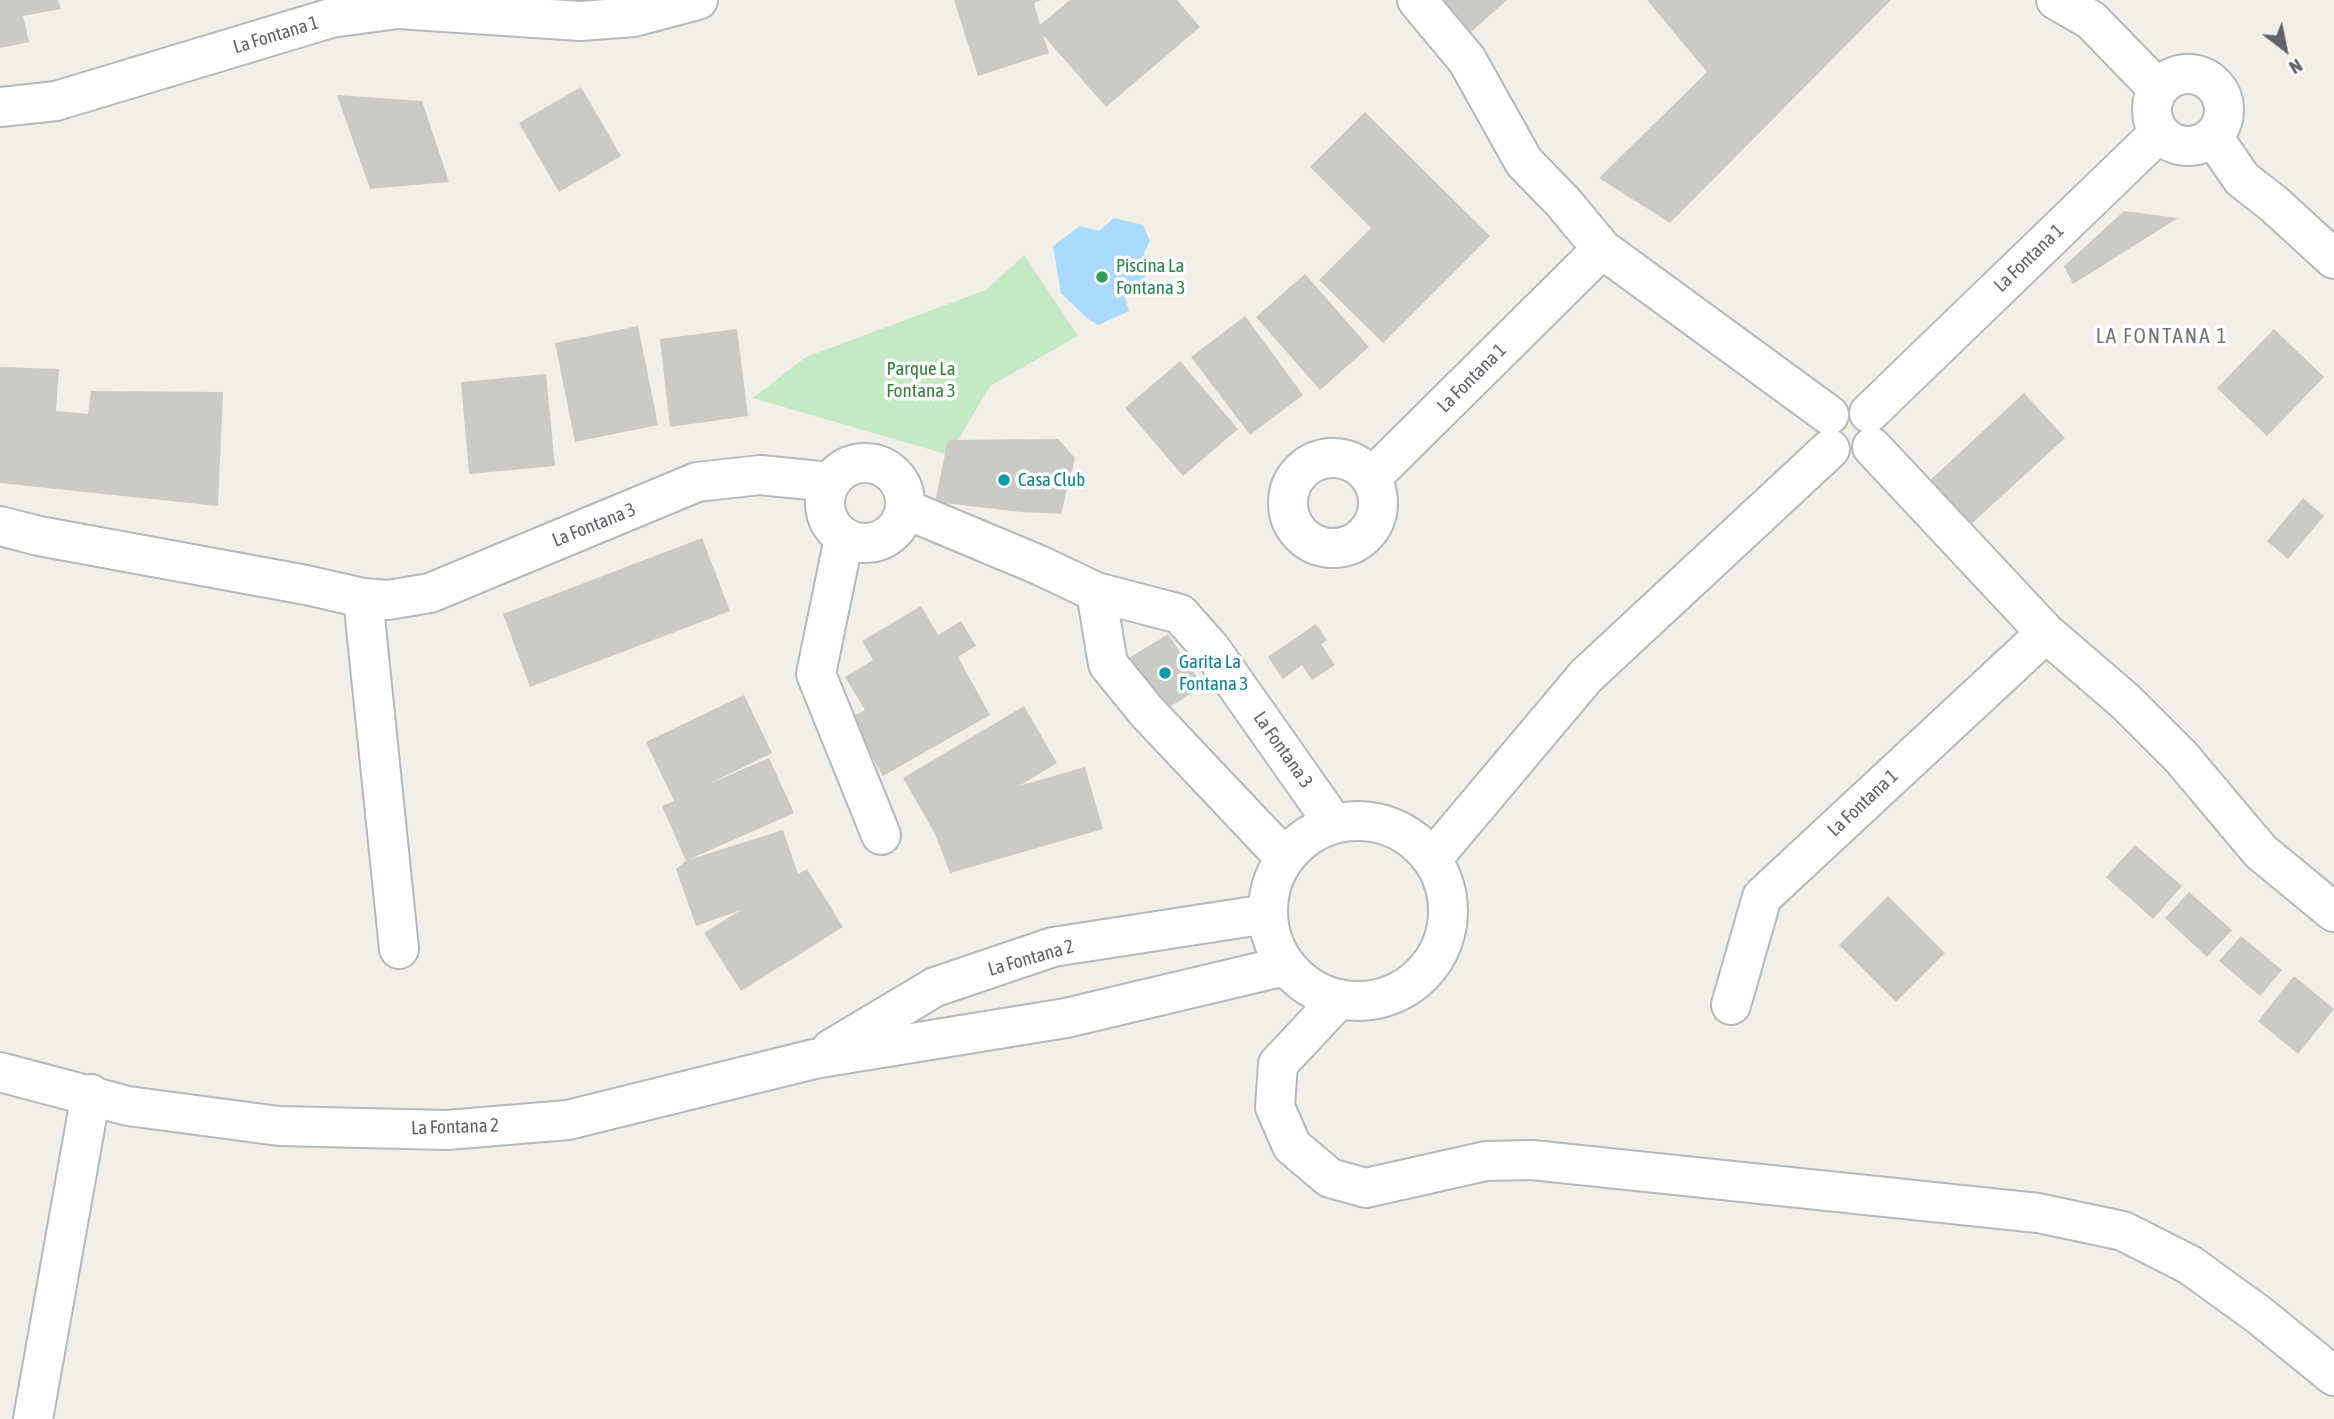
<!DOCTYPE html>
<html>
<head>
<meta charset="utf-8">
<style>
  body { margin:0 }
  #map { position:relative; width:2334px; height:1419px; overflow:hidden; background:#f1efe8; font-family:"Asap Condensed",sans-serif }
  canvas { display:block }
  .north { position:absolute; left:2250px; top:14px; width:70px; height:70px; -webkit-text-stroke:5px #fff; paint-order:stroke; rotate:148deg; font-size:19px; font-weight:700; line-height:28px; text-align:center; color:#5f6368 }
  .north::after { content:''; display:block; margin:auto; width:24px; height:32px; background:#5f6368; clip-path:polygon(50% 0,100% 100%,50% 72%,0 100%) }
</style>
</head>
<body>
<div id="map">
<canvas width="2334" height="1419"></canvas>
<div class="north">N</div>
</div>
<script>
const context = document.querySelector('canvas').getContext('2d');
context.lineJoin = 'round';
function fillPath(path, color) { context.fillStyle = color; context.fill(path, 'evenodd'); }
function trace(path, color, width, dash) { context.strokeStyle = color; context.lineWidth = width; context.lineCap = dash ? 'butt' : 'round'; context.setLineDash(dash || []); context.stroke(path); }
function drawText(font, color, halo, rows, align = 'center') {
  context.font = font + ' "Asap Condensed",sans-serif'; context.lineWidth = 7; context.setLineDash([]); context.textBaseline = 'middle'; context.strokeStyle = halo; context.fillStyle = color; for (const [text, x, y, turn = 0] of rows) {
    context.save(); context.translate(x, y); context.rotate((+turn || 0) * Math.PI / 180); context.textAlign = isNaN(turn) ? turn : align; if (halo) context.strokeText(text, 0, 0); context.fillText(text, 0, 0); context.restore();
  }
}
fillPath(new Path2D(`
  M1024 255 1078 336 990 386 949 455 753 398 806 357 986 290Z`), '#c5e8c5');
fillPath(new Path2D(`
  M1114 218 1143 225 1150 241 1144 253 1149 267 1141 287 1124 294 1129 311 1098 325 1087 318 1061 293 1053 246 1080 226 1099 231Z`), '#aadaff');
fillPath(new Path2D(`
  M0 0H58L61 9 23 16 29 42 0 48Z
  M954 0H1042L1034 3 1040 25 1070 0H1177L1200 27 1106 107 1043 35 1049 53 978 76Z
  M1428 0H1507L1463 39Z
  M1647 0H1891L1670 223 1599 178 1707 72Z
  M581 87 621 156 559 192 519 123Z
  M337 95 422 101 449 182 370 189Z
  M1365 112 1490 236 1383 343 1319 280 1371 228 1310 167Z
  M2124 211 2178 218 2073 284 2064 266Z
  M1305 274 1369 347 1320 390 1256 317Z
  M1245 316 1303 395 1250 435 1191 357Z
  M638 326 658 425 575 442 555 343Z
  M737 329 748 416 670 427 660 339Z
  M2274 329 2324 377 2267 436 2217 388Z
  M1180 361 1238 429 1183 476 1125 408Z
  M0 367 59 369 56 411 88 414 91 391 223 392 218 506 0 483Z
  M546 374 555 466 469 474 461 382Z
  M2024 393 2065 438 1967 528 1926 484Z
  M1058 439 1075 458 1061 514 1021 512 935 502 948 440Z
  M2303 498 2324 516 2288 559 2267 541Z
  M702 538 730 611 530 687 503 614Z
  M921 606 938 635 961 621 976 646 958 657 990 715 883 776 850 718 865 710 845 677 873 660 862 641Z
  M1316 624 1327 640 1321 644 1335 665 1312 680 1302 665 1283 679 1268 657Z
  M1168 634 1203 686 1163 711 1126 660Z
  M744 695 772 753 709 784 769 758 794 813 688 860 783 830 798 874 807 869 843 927 741 991 704 933 741 910 696 926 676 869 686 861 662 806 674 801 646 742Z
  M1024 706 1057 763 1019 786 1085 767 1103 829 950 873 935 834 903 778Z
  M2135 845 2182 886 2153 919 2106 877Z
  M2189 892 2232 930 2207 957 2165 918Z
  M1888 896 1945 953 1896 1002 1839 945Z
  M2241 936 2282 970 2260 996 2219 961Z
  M2294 976 2334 1009 2298 1054 2258 1021Z`), '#cccac5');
const minor = new Path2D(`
  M1417 0 1467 60 1524 162 1563 202 1602 249 1829 415
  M2056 0 2091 20 2158 89
  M2152 110a36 36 0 1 1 72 0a36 36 0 1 1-72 0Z
  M0 107 56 101 331 18 398 9 580 21 634 17 698 0
  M2213 137 2242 179 2274 204 2334 259
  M1869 413 2159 133
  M1872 447 2046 633 2126 702 2181 757 2261 852 2334 912
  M1288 503a45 45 0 1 1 90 0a45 45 0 1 1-90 0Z
  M825 503a40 40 0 1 1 80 0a40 40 0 1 1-80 0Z
  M1371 478 1602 249
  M905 509 1039 565 1096 592 1180 614 1211 649 1334 824
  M0 526 39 536 306 585 363 598 388 600 430 593 697 482 760 475 830 482
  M844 538 816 674 881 835
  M1096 592 1108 664 1147 712 1285 858
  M363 598 399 949
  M1268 911a90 90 0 1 1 180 0a90 90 0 1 1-180 0Z
  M1432 859 1586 676 1830 449
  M1338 1000 1278 1064 1275 1107 1292 1146 1330 1178 1366 1188 1486 1161 1532 1160 2038 1213 2123 1231 2190 1265 2259 1315 2334 1376
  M1731 1005 1762 897 2046 633
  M831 1049 935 987 1053 947 1267 914
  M0 1072 128 1106 279 1126 447 1130 568 1120 814 1059 1066 1018 1285 966
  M33 1419 91 1094`);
trace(minor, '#b5b8bc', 42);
trace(minor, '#fff', 38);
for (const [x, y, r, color] of [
  [1102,277,7,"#2e9e5b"],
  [1004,480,7,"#0f9aa8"],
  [1165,673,7,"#0f9aa8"]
]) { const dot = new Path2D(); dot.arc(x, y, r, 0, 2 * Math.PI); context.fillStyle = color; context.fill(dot); trace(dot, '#fff', 2.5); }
drawText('19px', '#5f6368', '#fff', [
  ["La Fontana 1",276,35,-17],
  ["La Fontana 1",2029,258,-44],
  ["La Fontana 1",1472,378,-45],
  ["La Fontana 3",594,525,-22],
  ["La Fontana 3",1283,750,55],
  ["La Fontana 1",1863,803,-43],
  ["La Fontana 2",1031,958,-16],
  ["La Fontana 2",455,1127,-2]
]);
drawText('19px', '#27864d', '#fff', [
  ["Piscina La",1116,266],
  ["Fontana 3",1116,288]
], 'left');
drawText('19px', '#348238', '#fff', [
  ["Parque La",921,369],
  ["Fontana 3",921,391]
]);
drawText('19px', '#0d838f', '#fff', [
  ["Casa Club",1018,480],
  ["Garita La",1179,662],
  ["Fontana 3",1179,684]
], 'left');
context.letterSpacing = '2px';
drawText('21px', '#70757a', '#fff', [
  ["LA FONTANA 1",2162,336]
]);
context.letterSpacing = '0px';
</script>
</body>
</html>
